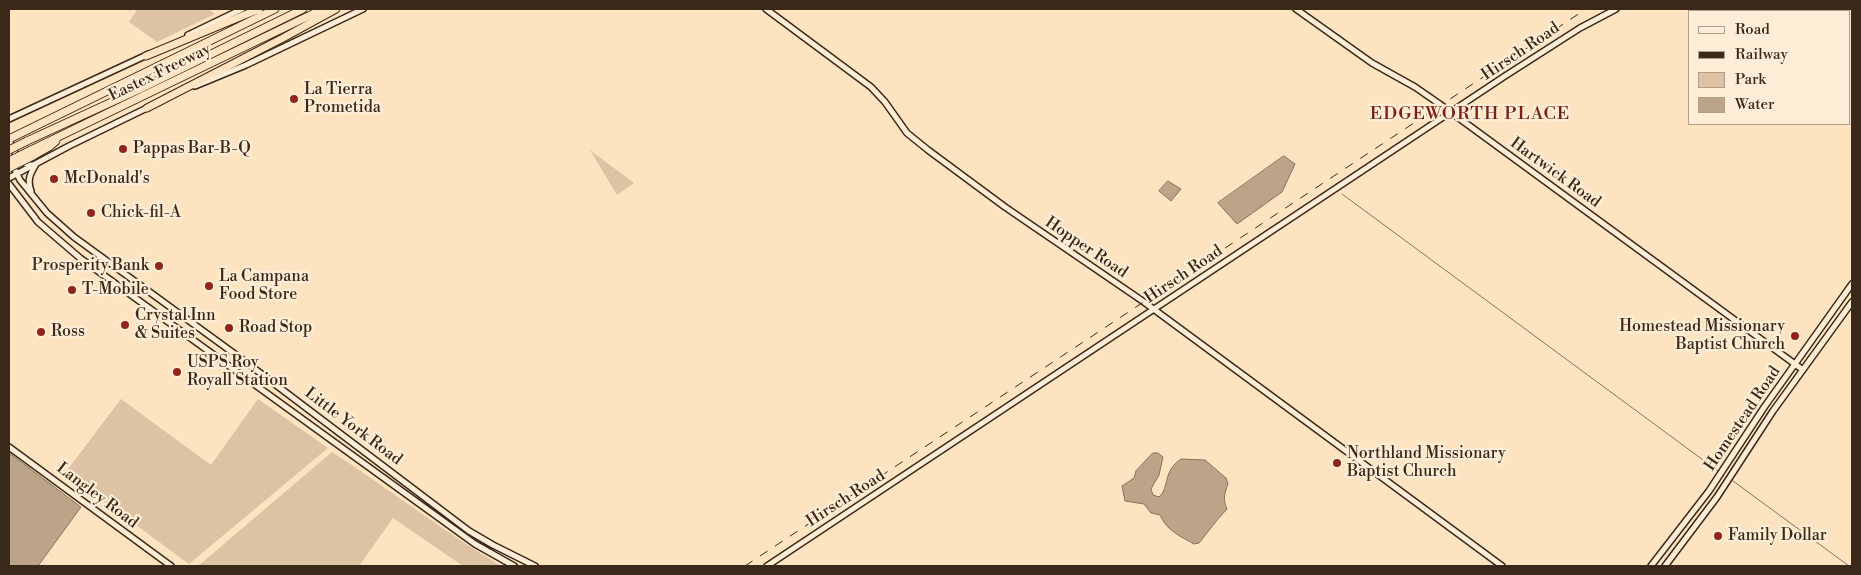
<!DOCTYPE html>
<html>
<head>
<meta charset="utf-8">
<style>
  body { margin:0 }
  #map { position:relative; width:1861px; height:575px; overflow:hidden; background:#fee3c0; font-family:"Libre Bodoni",serif }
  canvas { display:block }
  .frame { position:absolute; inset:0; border:10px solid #3a2918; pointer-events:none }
  .legend { position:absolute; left:1688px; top:10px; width:162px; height:115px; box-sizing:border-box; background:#feedd6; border:1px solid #b09f8a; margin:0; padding:6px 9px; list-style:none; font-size:15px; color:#3a2918 }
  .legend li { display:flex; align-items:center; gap:10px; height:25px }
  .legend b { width:25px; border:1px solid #b09f8a }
</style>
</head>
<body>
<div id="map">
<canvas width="1861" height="575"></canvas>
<div class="frame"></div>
<ul class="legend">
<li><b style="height:6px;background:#feedd6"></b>Road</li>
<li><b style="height:6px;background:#3a2918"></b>Railway</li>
<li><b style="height:14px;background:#ddc3a3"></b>Park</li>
<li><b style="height:14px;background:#bba487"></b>Water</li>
</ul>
</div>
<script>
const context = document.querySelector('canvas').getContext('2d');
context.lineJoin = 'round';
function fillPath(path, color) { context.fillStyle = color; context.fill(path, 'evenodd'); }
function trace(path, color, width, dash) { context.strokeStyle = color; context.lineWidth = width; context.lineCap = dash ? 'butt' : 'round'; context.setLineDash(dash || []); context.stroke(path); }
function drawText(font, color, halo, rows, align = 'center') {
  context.font = font + ' "Libre Bodoni",serif'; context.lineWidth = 4.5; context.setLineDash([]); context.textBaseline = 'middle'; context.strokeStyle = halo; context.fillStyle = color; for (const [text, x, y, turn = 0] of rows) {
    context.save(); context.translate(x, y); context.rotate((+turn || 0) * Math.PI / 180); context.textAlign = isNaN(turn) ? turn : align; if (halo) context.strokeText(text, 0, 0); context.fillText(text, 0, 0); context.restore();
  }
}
fillPath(new Path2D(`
  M136 9H208L215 14 157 42 129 22 137 10Z
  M590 150 634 183 617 195Z
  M121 399 211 465 258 399 328 448 189 564 65 473Z
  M332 452C389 489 443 531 501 566H463L393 518 359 566H198Z`), '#ddc3a3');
const water = new Path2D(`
  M1284 156 1295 164 1282 192 1237 224 1218 203Z
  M1168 181 1181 189 1171 201 1159 191Z
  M9 453 81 507 38 566H9Z
  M1153 453H1158L1163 457 1159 475 1151 489 1153 495 1159 497C1170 487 1162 472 1181 459L1205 460 1226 478 1228 484C1224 494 1223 500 1227 509L1218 519 1199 543 1194 544C1180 536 1167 531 1160 515L1151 513 1144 504 1125 501 1122 486 1134 478 1136 471Z`);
fillPath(water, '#bba487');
trace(water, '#87735b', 1);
trace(new Path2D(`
  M1342 194 1718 471
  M1733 481 1849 566`), '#87735b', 1);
const secondary = new Path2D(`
  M766 9 871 87 885 102 907 133 928 150 1005 207 1144 302 1502 566
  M1296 9 1372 63 1415 87 1441 105 1803 370
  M188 35 242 9
  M195 86 246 65 363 9
  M9 119 149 54
  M9 140C13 150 19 165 32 165
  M12 164 20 180 47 213 74 237 243 360 469 531 493 545 535 566
  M9 178 69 146 149 107
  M9 184 38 222 80 258 475 544 514 566
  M31 191C27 180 30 174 36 164
  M9 447 171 566
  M767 566 1505 76 1580 28 1616 9
  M1651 566 1709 491 1765 406 1852 284
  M1665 566 1717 497 1773 411 1852 302`);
const highway = new Path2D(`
  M146 56 259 9
  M147 108 283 38 336 9
  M9 139 275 9
  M27 141 140 89 303 9
  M31 150 323 9
  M33 156 49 147 56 141`);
trace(secondary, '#3a2918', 8);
trace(highway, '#3a2918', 9);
trace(secondary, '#feedd6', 5);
trace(highway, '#fee3c0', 7);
trace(new Path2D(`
  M745 566 1586 9`), '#3a2918', 1, [9, 9]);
const highwayBridge = new Path2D(`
  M9 150 27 141
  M9 161 31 150
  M9 168 33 156`);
trace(highwayBridge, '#3a2918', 9, []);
trace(highwayBridge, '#fee3c0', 7);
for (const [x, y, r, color] of [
  [294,99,5,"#8f2418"],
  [123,149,5,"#8f2418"],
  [54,179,5,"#8f2418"],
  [91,213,5,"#8f2418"],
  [159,266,5,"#8f2418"],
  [209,286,5,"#8f2418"],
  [72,290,5,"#8f2418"],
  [125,325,5,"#8f2418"],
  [229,328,5,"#8f2418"],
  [41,332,5,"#8f2418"],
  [1795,336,5,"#8f2418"],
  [177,372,5,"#8f2418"],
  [1337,463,5,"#8f2418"],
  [1718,536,5,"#8f2418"]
]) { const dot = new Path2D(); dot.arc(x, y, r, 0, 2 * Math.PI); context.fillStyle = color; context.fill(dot); trace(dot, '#feedd6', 2); }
drawText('16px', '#3a2918', '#feedd6', [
  ["Hirsch Road",1521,52,-34],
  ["Eastex Freeway",160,73,-26],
  ["Hartwick Road",1555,173,36],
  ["Hopper Road",1086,248,34],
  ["Hirsch Road",1184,275,-34],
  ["Homestead Road",1743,419,-56],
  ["Little York Road",353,427,37],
  ["Langley Road",97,496,37],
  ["Hirsch Road",846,499,-33]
]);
drawText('16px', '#3a2918', '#feedd6', [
  ["La Tierra",304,90],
  ["Prometida",304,108],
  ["Pappas Bar-B-Q",133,149],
  ["McDonald's",64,179],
  ["Chick-fil-A",101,213],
  ["Prosperity Bank",149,266,"right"],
  ["La Campana",219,277],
  ["Food Store",219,295],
  ["T-Mobile",82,290],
  ["Crystal Inn",135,316],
  ["& Suites",135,334],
  ["Homestead Missionary",1785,327,"right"],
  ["Baptist Church",1785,345,"right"],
  ["Road Stop",239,328],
  ["Ross",51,332],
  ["USPS Roy",187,363],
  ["Royall Station",187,381],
  ["Northland Missionary",1347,454],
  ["Baptist Church",1347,472],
  ["Family Dollar",1728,536]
], 'left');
context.letterSpacing = '1px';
drawText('18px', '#7a1f14', '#feedd6', [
  ["EDGEWORTH PLACE",1470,115]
]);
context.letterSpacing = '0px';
</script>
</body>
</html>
